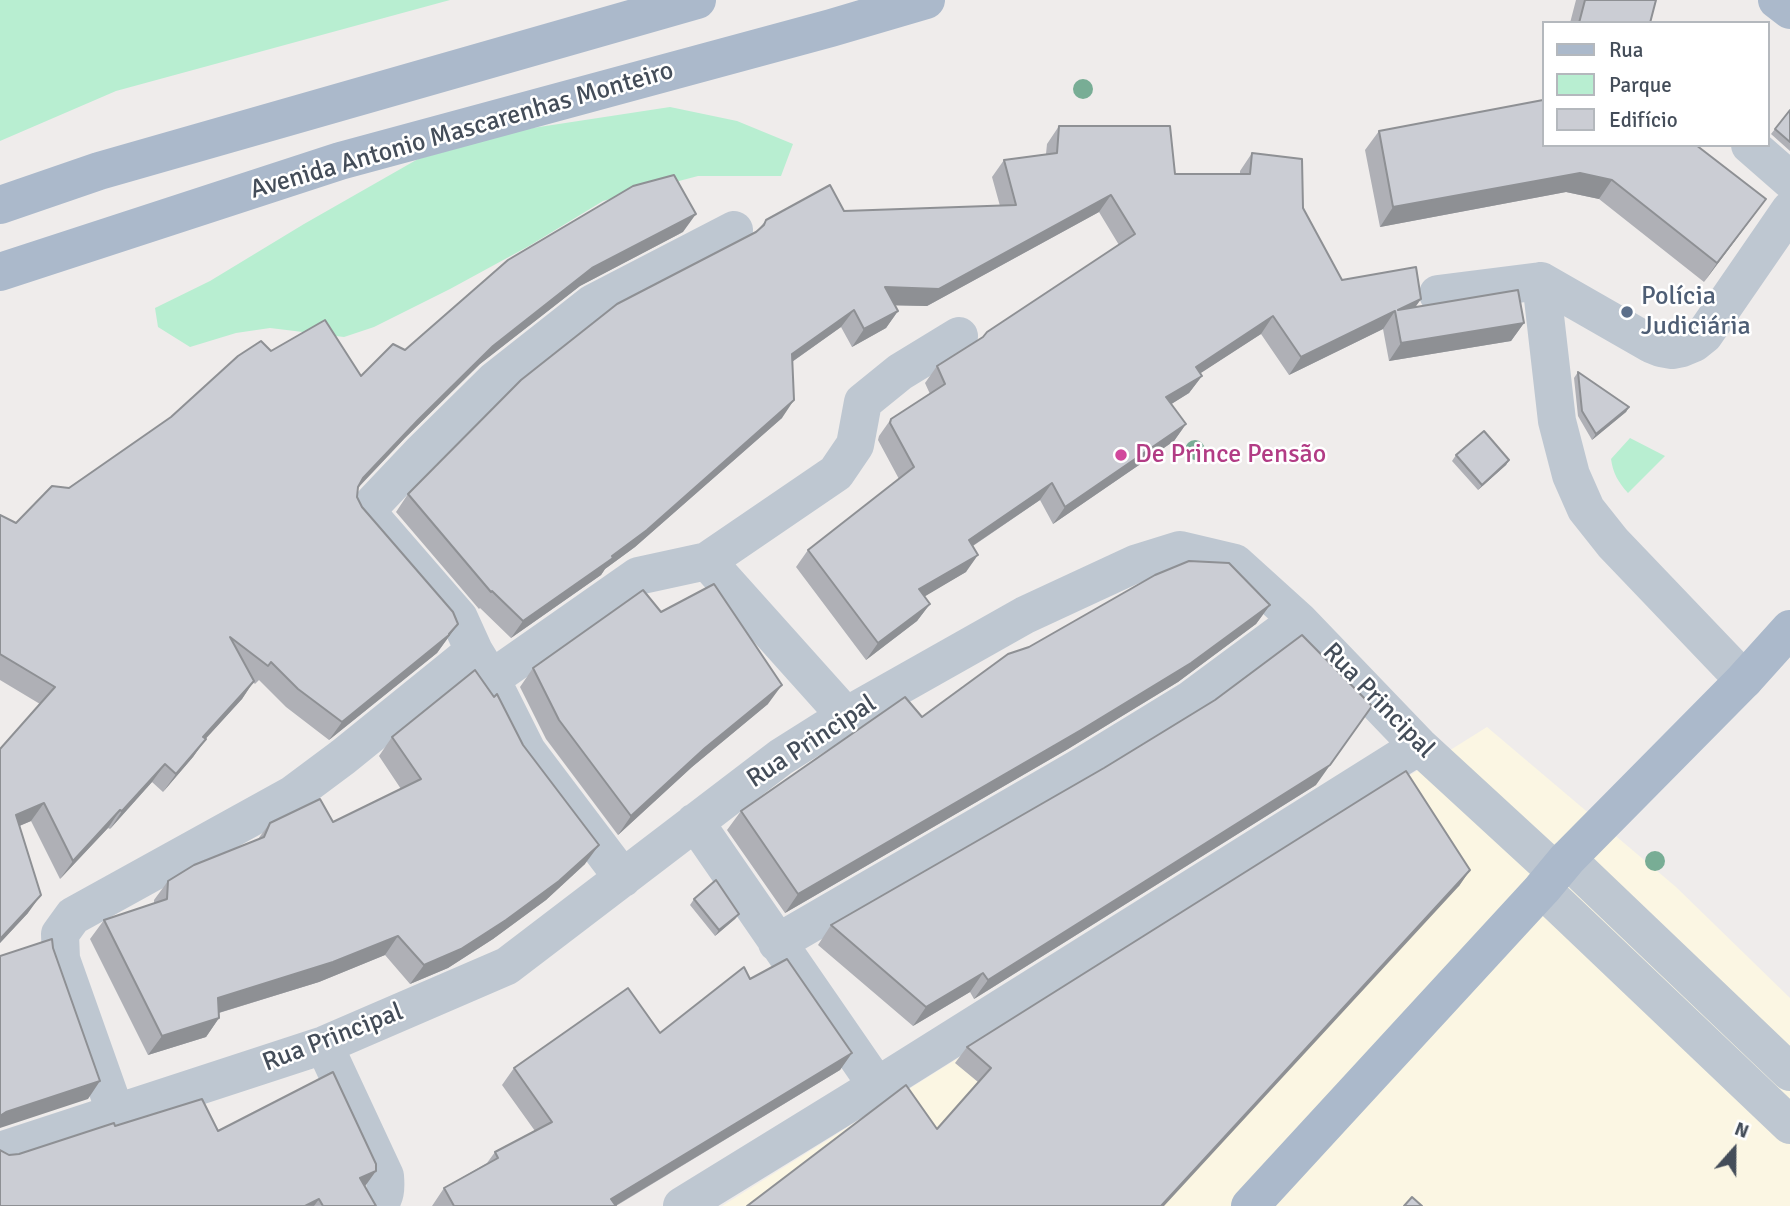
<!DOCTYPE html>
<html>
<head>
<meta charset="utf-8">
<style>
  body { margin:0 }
  #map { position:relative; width:1790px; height:1206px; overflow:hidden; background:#efeceb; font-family:Signika,sans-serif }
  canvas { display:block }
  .legend { position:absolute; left:1542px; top:21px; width:228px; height:126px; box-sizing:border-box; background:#fff; border:2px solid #b4b8bd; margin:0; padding:9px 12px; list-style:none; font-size:21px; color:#444d59 }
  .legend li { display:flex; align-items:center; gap:14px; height:35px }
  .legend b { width:35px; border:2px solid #b4b8bd }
  .north { position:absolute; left:1699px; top:1115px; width:70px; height:70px; -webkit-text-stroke:5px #fff; paint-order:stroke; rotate:21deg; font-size:19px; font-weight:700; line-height:28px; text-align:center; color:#444d59 }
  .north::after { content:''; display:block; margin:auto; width:24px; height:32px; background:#444d59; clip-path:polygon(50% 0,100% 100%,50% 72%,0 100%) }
</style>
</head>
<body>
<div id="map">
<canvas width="1790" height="1206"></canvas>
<ul class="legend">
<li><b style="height:9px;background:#abb9cb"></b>Rua</li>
<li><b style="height:19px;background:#b8eed1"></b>Parque</li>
<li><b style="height:19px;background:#cbcdd4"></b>Edifício</li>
</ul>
<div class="north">N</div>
</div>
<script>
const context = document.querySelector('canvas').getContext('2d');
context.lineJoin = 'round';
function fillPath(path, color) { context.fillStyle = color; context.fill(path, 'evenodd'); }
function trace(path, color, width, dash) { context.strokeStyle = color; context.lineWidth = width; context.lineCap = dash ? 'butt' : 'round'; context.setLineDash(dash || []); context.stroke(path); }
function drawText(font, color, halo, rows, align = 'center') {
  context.font = font + ' Signika,sans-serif'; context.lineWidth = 5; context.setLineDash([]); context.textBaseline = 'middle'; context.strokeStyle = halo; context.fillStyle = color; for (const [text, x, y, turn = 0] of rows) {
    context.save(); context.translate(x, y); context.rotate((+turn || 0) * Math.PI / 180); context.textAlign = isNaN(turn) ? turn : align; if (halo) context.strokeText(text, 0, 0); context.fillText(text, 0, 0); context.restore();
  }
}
fillPath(new Path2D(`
  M1487 727 1676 887 1790 998V1206H722Z`), '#fbf6e3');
fillPath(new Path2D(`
  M0 0H450L116 91 0 141Z
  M670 107 737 121 793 144 781 176H698L603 201 529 246 450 289 374 327 344 337 270 328 236 333 190 347 158 327 155 308 210 281 304 224 418 159 526 129Z
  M1630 438 1665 456 1628 493C1618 482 1613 473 1611 459Z`), '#b8eed1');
trace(new Path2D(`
  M1750 145 1790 180
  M1541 281 1557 421 1571 475 1586 509 1613 543 1744 680
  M1438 294 1541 281 1651 344 1661 348 1672 350 1682 348 1694 343 1704 335 1790 210
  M474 651 459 618 366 511 421 453 494 381 593 303 734 230
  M491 679 527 751 623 878
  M846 716 707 561 836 473 855 445 863 402 900 372 959 336
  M1567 859 1790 1072
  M1542 889 1790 1125
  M777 943 1079 768 1190 700 1298 620
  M324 1045 385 1176C386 1188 386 1198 377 1206
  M877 1086 1419 746
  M116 1114 61 959 60 934 73 916 292 795 343 757 474 651 491 679 638 576 707 561
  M0 1151 324 1045 507 966 781 757 846 716 1025 615 1135 564 1180 550 1235 563 1298 620 1419 746 1556 872
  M682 1206 877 1086 695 822`), '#bec7d1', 38);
trace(new Path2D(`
  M1777 0 1790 10
  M0 205 99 171 697 0
  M0 272 340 161 831 28 926 0
  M1250 1206 1542 889 1567 859 1744 680 1790 629`), '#abb9cb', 38);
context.fillStyle = '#78ad95';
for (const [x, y] of [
  [1083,89],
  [1195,450],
  [1655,861]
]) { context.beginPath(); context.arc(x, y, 10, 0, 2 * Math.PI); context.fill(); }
fillPath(new Path2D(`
  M1576 0H1656L1650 23H1570Z
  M1790 110V151L1771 134Z
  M1059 126 1175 174H1240V171L1252 153 1303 208 1342 280 1421 299 1415 307 1524 323 1511 341 1389 361 1383 329 1289 375 1261 334 1200 373 1202 376 1189 393 1171 404 1186 424 1174 441 1053 524 1040 500 973 546 966 572 924 596 930 604 917 621 866 660 796 567 808 550 899 479 878 440 879 436 891 419 930 394 925 383 937 366 983 337 1119 245 1099 212 927 306 895 305 898 311 886 328 852 347 841 327 792 362 782 418 635 547 605 569 601 575 511 638 480 608 479 609 396 512 408 494 756 232 766 220 844 211 1000 206 992 177 1004 160 1046 154 1047 144Z
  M1379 131 1766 199 1704 282 1599 199 1566 192 1380 227 1365 150Z
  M683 232 580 286 480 364 405 438 358 488 357 497 362 507 458 624 437 653 329 740 286 707 259 680 255 684 253 682 242 699 205 739 193 757 163 792 152 782 110 829 108 828 60 879 31 821 19 826 28 913 0 943V749L40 704 0 680V515L16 523 271 351 361 376 405 350Z
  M1578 372 1629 407 1626 412 1592 440 1578 416 1574 378Z
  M1456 455 1509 460 1506 465 1478 490 1452 461Z
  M1270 605 1256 624 1178 682 1068 749 785 913 727 830 741 811 922 717Z
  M661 612 768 704 692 767 618 835 546 739 520 687 533 668Z
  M392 737 585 864 546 900 493 939 448 968 410 984 385 955 319 982 219 1013V1018L206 1037 148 1055 90 939 104 920 154 903V900L168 881 258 839 270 823 333 822 401 789 379 756Z
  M1316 785 974 999 970 992 913 1026 818 945 831 925Z
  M1470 870 1459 886 937 1129 978 1082 955 1063 967 1047Z
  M694 899 739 914 735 919 715 936 690 905Z
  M750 979 852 1053 840 1070 616 1206H432L444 1188 487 1163 495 1152 535 1131 502 1085 514 1068 660 1033Z
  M115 1126 218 1131 376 1171 365 1186 376 1206H0L9 1155 19 1154Z`), '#afb0b6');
fillPath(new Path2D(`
  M1580 173 1612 180 1599 199 1566 192 1380 227 1393 207Z
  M1111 195 1099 212 927 306 873 305 885 287Z
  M1766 199 1752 218 1704 282 1717 263Z
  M696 214 683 232 580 286 480 364 405 438 350 496 363 478 418 420 493 346 592 268Z
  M1421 299 1409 316 1398 310Z
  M854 310 841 327 779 371 792 354Z
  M898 311 886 328 852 347 864 329Z
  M1395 311 1383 329 1289 375 1301 357Z
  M1273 316 1261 334 1184 384 1196 367Z
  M1524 323 1511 341 1389 361 1401 343Z
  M1202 376 1189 393 1154 415 1166 397Z
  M794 400 782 418 635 547 605 569 601 575 511 638 523 621 612 556Z
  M1629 407 1626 412 1592 440 1596 434Z
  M1186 424 1174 441 1053 524 1065 507Z
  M1509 460 1506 465 1478 490 1482 485Z
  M1052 483 1040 500 956 557 969 540Z
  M978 555 966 572 907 607 919 589Z
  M930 604 917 621 866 660 878 643Z
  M1270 605 1256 624 1178 682 1068 749 785 913 798 894Z
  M458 624 437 653 329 740 342 722 449 634Z
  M254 681 242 699 191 755 203 737Z
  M782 685 768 704 692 767 618 835 631 816 705 748Z
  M1372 706 1316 785 974 999 988 980Z
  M206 739 193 757 163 792 176 774Z
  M165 764 152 782 110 829 122 811Z
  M44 803 31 821 3 833 16 815Z
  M120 810 108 828 60 879 73 861Z
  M599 845 585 864 546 900 493 939 448 968 410 984 424 965Z
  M1470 870 1459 886 1164 1206H1161Z
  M41 895 28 913 0 943V939Z
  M739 914 735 919 715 936 719 930Z
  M398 936 385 955 319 982 205 1017 218 998Z
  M983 973 970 992 913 1026 926 1007Z
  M219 1018 206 1037 148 1055 162 1036Z
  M852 1053 840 1070 615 1206 611 1199Z
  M100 1081 88 1099 0 1128V1116L6 1112Z
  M376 1171 363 1189 360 1178Z
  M319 1199 314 1206H305Z`), '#8e9094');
const building = new Path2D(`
  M1585 0H1656L1650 23H1579Z
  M1543 100V145H1696L1766 199 1717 263 1612 180 1580 173 1393 207 1379 131Z
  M1790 110V142L1775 129Z
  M1059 126H1170L1175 174H1250L1252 153 1302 159 1303 208 1342 280 1416 267 1421 299 1398 310 1518 290 1524 323 1401 343 1395 311 1301 357 1273 316 1196 367 1202 376 1166 397 1186 424 1065 507 1052 483 969 540 978 555 919 589 930 604 878 643 808 550 914 467 890 423 891 419 945 384 937 366 983 337 987 332 1135 234 1111 195 939 289 885 287 898 311 864 329 854 310 792 354 794 400 647 530 612 556 613 558 523 621 492 591 491 592 408 494 521 380 617 304 756 232 764 225 766 220 830 185 844 211 1016 205 1004 160 1057 153Z
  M674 175 696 214 592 268 493 346 418 420 363 478 358 487 357 497 362 507 453 612 458 624 449 634V635L342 722 298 689 271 662 268 666 230 637 254 681 203 737 206 739 176 774 165 764 122 811 120 810 73 861 44 803 16 815 41 895 0 939V749L55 687 0 654V515L16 523 52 486 69 488 171 417 238 356 261 341 271 351 325 320 361 376 393 344 405 350 508 260 633 186Z
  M1578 372 1629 407 1596 434 1582 411Z
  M1484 431 1509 460 1482 485 1456 455Z
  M1189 561 1229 563 1270 605 1191 663 1081 730 798 894 741 811 905 697 922 717 1008 654 1029 647 1155 575Z
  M714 584 782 685 705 748 631 816 559 720 533 668 643 590 661 612Z
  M1302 635 1372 706 1330 765 988 980 983 973 926 1007 831 925 1104 768 1215 700Z
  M475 670 494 697 497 694 523 745 599 845 559 881 506 920 461 949 424 965 398 936 333 962 218 998 219 1018 162 1036 104 920 167 899 168 881 194 865 264 837 270 823 320 799 333 822 421 779 392 737Z
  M1406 771 1470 870 1161 1206H747L906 1085 937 1129 991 1068 967 1047Z
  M716 880 739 914 719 930 694 899Z
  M52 939 53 948 100 1081 6 1112 0 1116V956Z
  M787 959 852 1053 611 1199 616 1206H454L444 1188 498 1158 495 1152 552 1122 514 1068 628 988 660 1033 744 967 750 979Z
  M333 1072 376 1164V1171L360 1178 376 1206H323L319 1199 305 1206H0V1150L9 1155 19 1154 114 1123 115 1126 202 1099 218 1131Z
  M1412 1197 1422 1206H1404Z`);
fillPath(building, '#cbcdd4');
trace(building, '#8e9094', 2);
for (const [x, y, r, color] of [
  [1627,312,7,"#5c6f8a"],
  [1121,455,7,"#d1479c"]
]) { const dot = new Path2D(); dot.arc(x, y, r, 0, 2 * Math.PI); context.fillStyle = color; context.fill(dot); trace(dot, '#fff', 2.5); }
drawText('26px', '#444d59', '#fff', [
  ["Avenida Antonio Mascarenhas Monteiro",462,131,-16],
  ["Rua Principal",1378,701,46],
  ["Rua Principal",812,742,-33],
  ["Rua Principal",333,1038,-21]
]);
drawText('26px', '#4e5e75', '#fff', [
  ["Polícia",1641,297],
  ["Judiciária",1641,327]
], 'left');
drawText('26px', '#b23c85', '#fff', [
  ["De Prince Pensão",1135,455]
], 'left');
</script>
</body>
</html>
